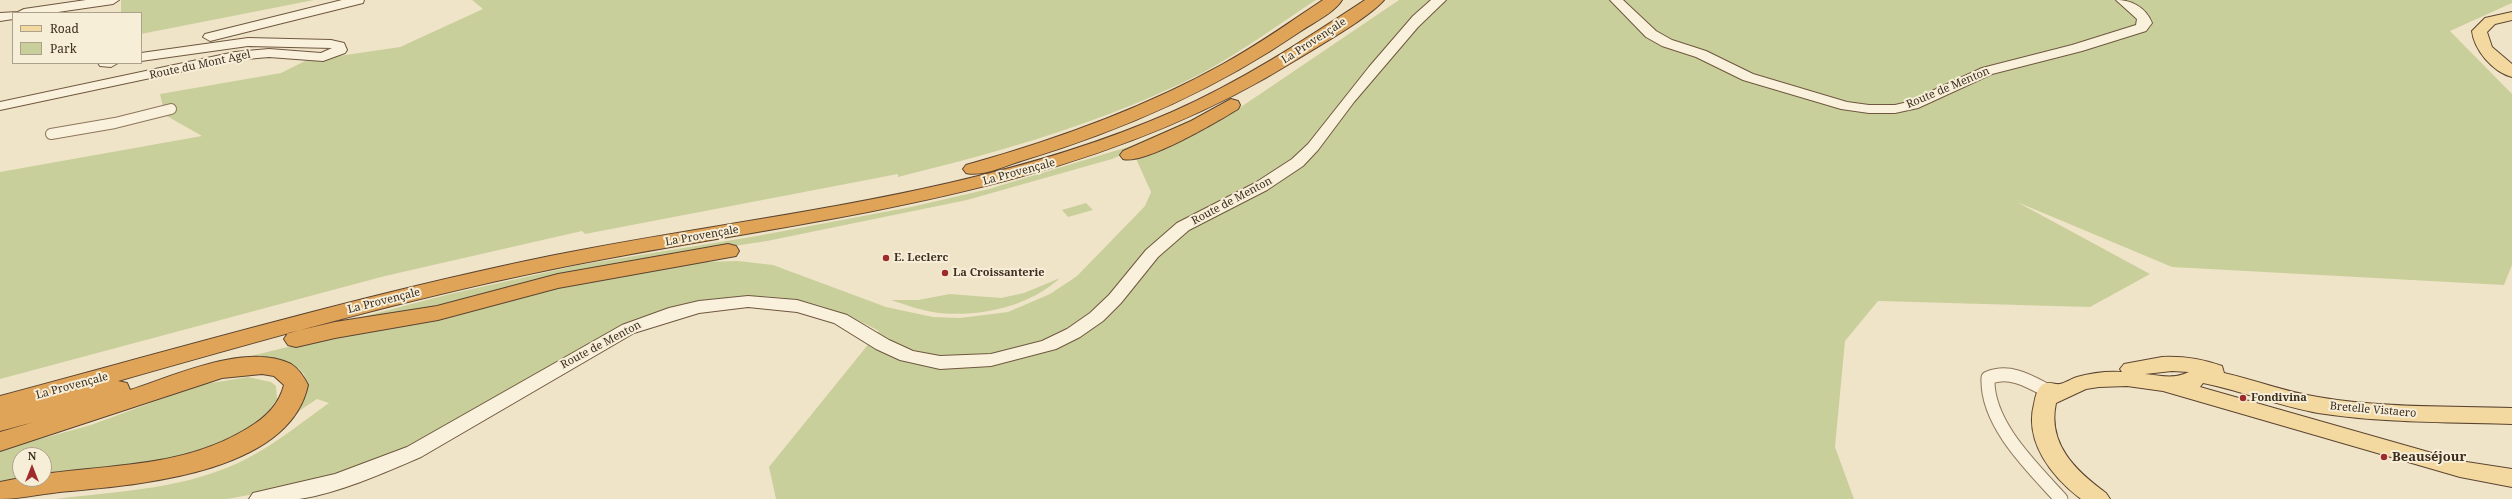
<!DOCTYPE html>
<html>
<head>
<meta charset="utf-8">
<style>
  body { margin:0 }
  #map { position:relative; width:2512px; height:499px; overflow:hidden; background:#f0e4c8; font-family:"Noto Serif",serif }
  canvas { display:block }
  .legend { position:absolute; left:12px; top:12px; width:130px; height:52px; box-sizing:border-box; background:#f7eed8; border:1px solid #ada18e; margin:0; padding:5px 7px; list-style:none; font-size:12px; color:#3d2e20 }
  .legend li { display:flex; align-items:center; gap:8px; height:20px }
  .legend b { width:20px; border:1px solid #ada18e }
  .north { position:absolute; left:12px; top:447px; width:40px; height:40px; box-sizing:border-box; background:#f7eed8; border:1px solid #ada18e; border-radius:50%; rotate:0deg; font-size:11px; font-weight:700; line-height:16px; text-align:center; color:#3d2e20 }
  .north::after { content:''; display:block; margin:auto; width:14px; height:18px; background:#9e2a2b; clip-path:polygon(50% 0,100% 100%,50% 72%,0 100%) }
</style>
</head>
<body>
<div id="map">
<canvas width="2512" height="499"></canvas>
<ul class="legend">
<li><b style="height:5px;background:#f3d9a0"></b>Road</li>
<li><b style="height:11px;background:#c9cf9b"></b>Park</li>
</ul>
<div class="north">N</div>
</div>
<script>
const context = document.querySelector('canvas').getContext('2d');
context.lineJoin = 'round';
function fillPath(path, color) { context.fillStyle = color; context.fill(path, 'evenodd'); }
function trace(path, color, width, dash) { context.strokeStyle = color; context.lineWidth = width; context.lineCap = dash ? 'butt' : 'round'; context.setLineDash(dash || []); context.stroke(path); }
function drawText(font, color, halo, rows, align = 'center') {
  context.font = font + ' "Noto Serif",serif'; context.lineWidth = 4; context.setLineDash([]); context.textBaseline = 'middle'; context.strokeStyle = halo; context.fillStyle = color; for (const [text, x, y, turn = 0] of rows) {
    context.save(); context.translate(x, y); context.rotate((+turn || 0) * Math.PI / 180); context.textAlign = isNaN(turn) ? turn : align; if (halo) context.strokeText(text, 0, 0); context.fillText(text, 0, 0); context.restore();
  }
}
fillPath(new Path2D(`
  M121 0H314L141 34V13H121Z
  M472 0H1316C1279 24 1243 51 1204 72 1107 122 1003 151 898 177V174L585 234 582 231 385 276 0 379V172L202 136 165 115 160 94 281 73 305 61 400 47 483 9Z
  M1399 0H2512V3L2450 31 2512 94V265L2504 285 2172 267 2017 202 2150 274 2090 307 1878 301 1845 341 1835 447 1854 499H776L769 467 879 331C808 293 763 290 684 305L423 441 381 460 320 482 227 499H55C119 491 190 489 248 458 277 443 302 422 329 403L317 399 293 415C330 365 284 357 243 358L312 341 436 321 547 288 703 262 738 261 773 265 886 307 933 317 960 318 1008 312 1050 294 1077 276 1145 206 1151 192 1137 161 1138 157 1235 111Z
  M1227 104 1168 135 1112 159 967 200 767 241 701 251 441 307 331 325 450 294 579 265 757 236 911 207 989 189 1131 146Z
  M1086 203 1093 210 1068 217 1062 210Z
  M1060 278C1028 307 981 317 939 313 922 311 906 305 891 300H918L950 294 1001 298 1024 293Z
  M248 377 271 382 276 386 277 399 264 417 254 427 191 456 44 476V455H20V479L0 485V450L91 425 199 385Z`), '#c9cf9b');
const streetFar1 = new Path2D(`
  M51 134 115 123 171 109`);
const street = new Path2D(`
  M2048 391C2029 381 2010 369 1988 378 1986 424 2033 468 2061 499`);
const secondary = new Path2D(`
  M86 0H119L113 4 51 13H13V19L0 21V13L18 12 24 9Z
  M342 0H364L363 3 210 41 203 37 205 34Z
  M1431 0H1446L1418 27 1354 102 1318 150 1303 166 1267 190 1189 230 1158 257 1121 303 1103 321 1080 337 1056 349 991 366 940 369 900 360 876 349 834 323 797 312 748 307 699 313 634 333 421 457C384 473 339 493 299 499 283 499 265 499 249 499L253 493 335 474 407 447 622 325 669 308 699 301 748 296 797 300 847 315 889 340 913 351 940 356 991 354 1042 341 1067 329 1090 313 1109 295 1146 250 1177 223 1255 183 1292 159 1308 144 1369 67 1413 16Z
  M1610 0H1623L1656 31 1672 40 1706 51 1753 74 1847 102 1869 105H1895L1908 102 1982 68 2072 45 2136 25 2137 19 2116 0C2131 0 2146 7 2152 23L2146 31 2082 51 1992 74 1918 108 1895 113H1869L1841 109 1743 80 1696 57 1662 46 1646 37Z
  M248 38 331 40 344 43 347 50 345 53 323 61 269 57 235 60 0 110V102L235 52 269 49 321 53 332 48 248 46 141 61V53Z
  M98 63H118L111 67 100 66Z`);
const primary = new Path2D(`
  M2512 12V20L2495 24 2487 32 2492 47 2512 64V77C2493 72 2474 50 2472 31L2485 18Z
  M2162 357C2183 356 2202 359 2222 366L2224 373C2255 380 2285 392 2318 397 2381 408 2448 406 2512 408V424C2448 422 2382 423 2318 413 2279 406 2242 391 2203 383L2200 387 2460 461 2512 469V487L2460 477 2163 391 2127 386 2099 387 2086 389 2056 403C2047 444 2076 471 2106 493L2110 499H2081C2052 477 2024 442 2034 404 2035 398 2037 389 2042 385 2049 380 2054 385 2060 384 2065 383 2071 379 2077 377 2091 373 2107 371 2122 372L2120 369 2124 364ZM2172 371 2189 372C2175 379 2162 376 2145 374Z`);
const highway = new Path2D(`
  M1323 0H1342C1334 13 1314 22 1301 31 1215 90 1121 131 1021 161 1005 166 982 177 966 173L963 169 966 165C1055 140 1142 109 1223 64 1258 45 1290 22 1323 0Z
  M1365 0H1384C1367 19 1320 45 1296 60 1070 201 808 217 553 269 406 299 262 340 118 381L127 383 130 390C174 376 246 342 291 364 299 369 304 377 308 385 289 475 133 485 60 492 40 494 20 499 0 499V482L20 478 44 479V474C114 464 185 467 248 428 265 418 279 405 284 385L274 376 262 374 222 378 0 451V432L34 422 0 431V396C183 347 365 294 550 256 759 214 975 198 1172 112 1240 82 1303 41 1365 0Z
  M1231 99 1238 101 1240 105 1238 109C1217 122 1144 165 1123 159L1120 155 1123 151 1191 121Z
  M728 244 736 246 739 251 736 256 558 288 438 320 335 338 296 347 288 345 284 339 288 333 335 322 437 306 558 274Z`);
trace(streetFar1, '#8d765c', 12);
trace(street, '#8d765c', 15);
trace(secondary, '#6f573f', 2);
trace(primary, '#5b4430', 2);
trace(highway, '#5b4430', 2);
trace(streetFar1, '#faf1dc', 10);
trace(street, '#faf1dc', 13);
fillPath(secondary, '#faf1dc');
fillPath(primary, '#f3d9a0');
fillPath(highway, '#e0a458');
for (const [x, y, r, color] of [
  [886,258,4,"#9e2a2b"],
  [945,273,4,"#9e2a2b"],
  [2243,398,4,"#9e2a2b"],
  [2384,457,4,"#9e2a2b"]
]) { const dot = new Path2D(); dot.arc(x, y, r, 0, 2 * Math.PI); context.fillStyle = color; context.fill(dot); trace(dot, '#f7eed8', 1.5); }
drawText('11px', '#3d2e20', '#f7eed8', [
  ["La Provençale",1314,41,-33],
  ["Route du Mont Agel",200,65,-12],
  ["Route de Menton",1948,88,-23],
  ["La Provençale",1019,172,-15],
  ["Route de Menton",1232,201,-28],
  ["La Provençale",702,236,-10],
  ["La Provençale",384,301,-14],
  ["Route de Menton",601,345,-28],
  ["La Provençale",72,386,-15],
  ["Bretelle Vistaero",2373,410,5]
]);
drawText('bold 11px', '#3d2e20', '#f7eed8', [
  ["E. Leclerc",894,258],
  ["La Croissanterie",953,273],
  ["Fondivina",2251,398]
], 'left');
drawText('bold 13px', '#3d2e20', '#f7eed8', [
  ["Beauséjour",2392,457]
], 'left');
</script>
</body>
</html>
